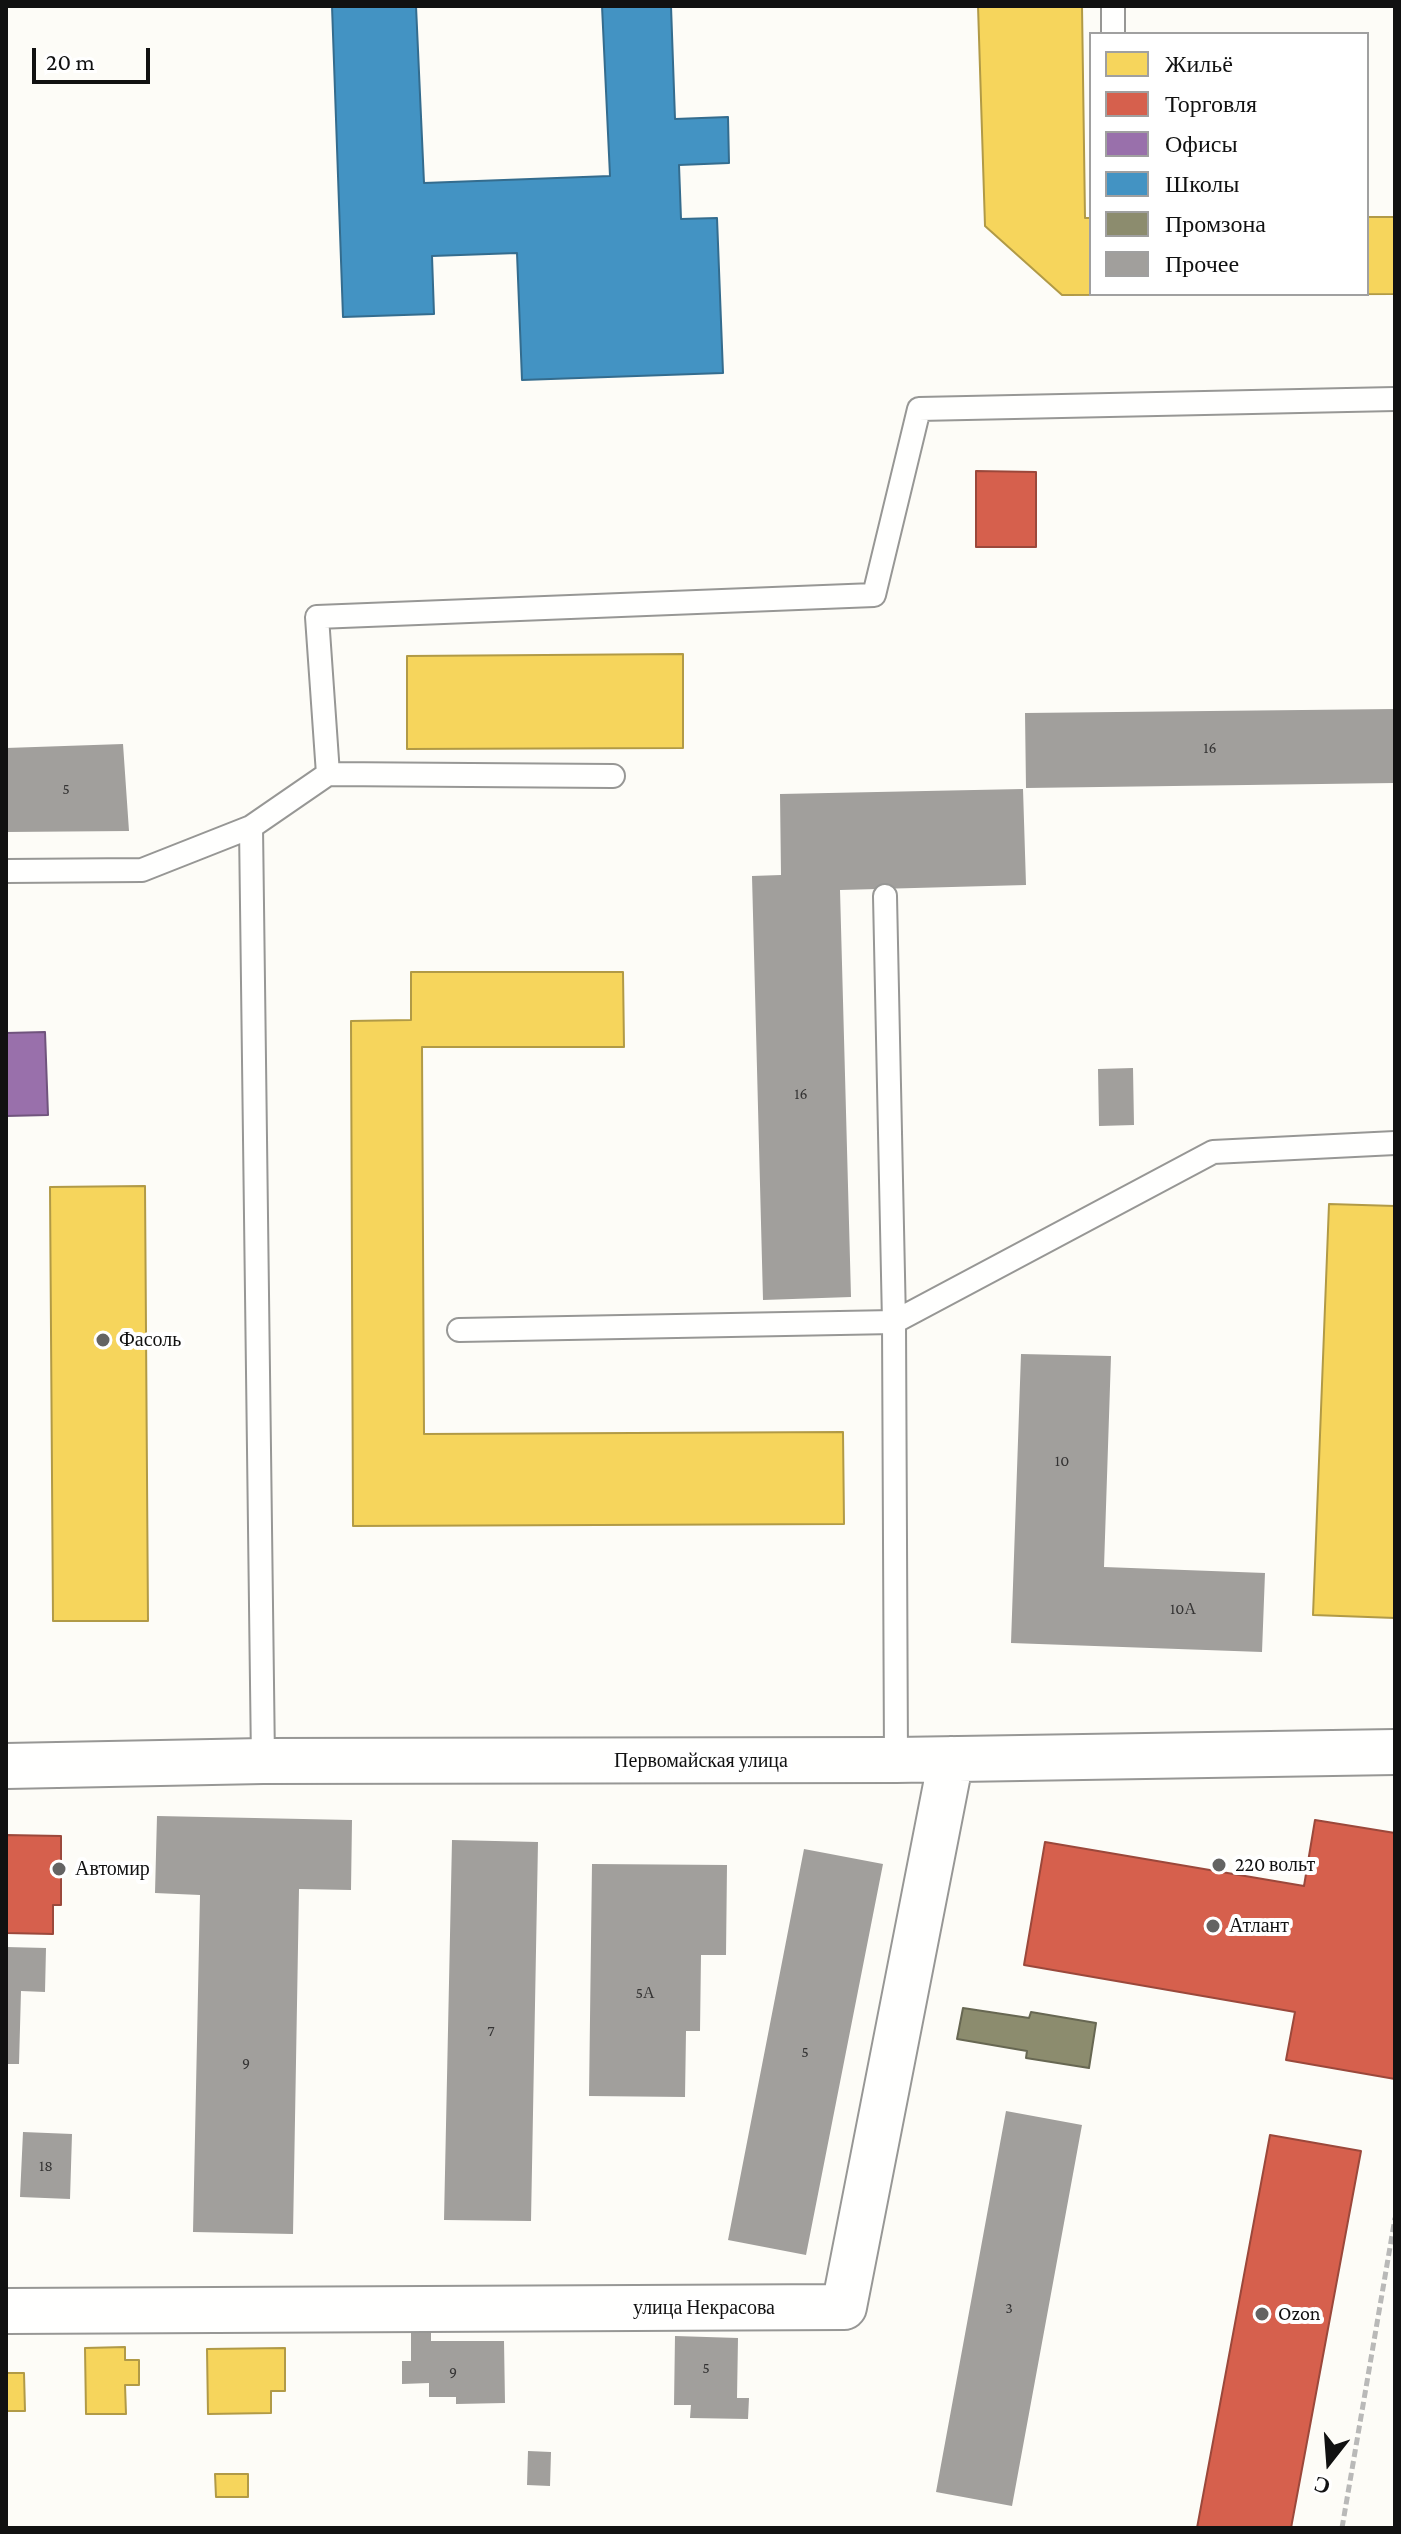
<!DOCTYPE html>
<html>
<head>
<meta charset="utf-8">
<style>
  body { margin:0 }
  #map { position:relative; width:1401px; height:2534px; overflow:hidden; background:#fdfcf7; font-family:"Crimson Pro",serif }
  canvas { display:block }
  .frame { position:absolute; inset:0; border:8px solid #111; pointer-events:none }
  .legend { position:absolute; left:1089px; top:32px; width:280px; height:264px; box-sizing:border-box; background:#fff; border:2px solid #a0a0a0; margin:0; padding:10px 14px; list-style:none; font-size:24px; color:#111 }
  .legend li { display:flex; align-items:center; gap:16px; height:40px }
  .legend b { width:40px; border:2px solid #a0a0a0 }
  .north { position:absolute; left:1289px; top:2422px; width:80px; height:80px; -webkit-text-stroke:6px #fff; paint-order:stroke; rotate:197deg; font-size:22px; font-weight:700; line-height:32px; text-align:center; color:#111 }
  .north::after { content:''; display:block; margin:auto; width:28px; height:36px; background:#111; clip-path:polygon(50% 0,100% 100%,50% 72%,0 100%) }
  .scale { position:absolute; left:32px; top:48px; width:118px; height:36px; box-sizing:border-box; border:4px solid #111; border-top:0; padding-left:10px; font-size:24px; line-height:28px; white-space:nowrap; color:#111; -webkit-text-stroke:6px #fff; paint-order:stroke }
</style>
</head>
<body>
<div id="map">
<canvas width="1401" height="2534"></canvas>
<div class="frame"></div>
<ul class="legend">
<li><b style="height:22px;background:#f6d55c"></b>Жильё</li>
<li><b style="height:22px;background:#d6604d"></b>Торговля</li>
<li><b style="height:22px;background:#9970ab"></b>Офисы</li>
<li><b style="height:22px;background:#4393c3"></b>Школы</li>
<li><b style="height:22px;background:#8c8c6e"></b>Промзона</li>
<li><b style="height:22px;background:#a19f9c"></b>Прочее</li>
</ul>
<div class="north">С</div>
<div class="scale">20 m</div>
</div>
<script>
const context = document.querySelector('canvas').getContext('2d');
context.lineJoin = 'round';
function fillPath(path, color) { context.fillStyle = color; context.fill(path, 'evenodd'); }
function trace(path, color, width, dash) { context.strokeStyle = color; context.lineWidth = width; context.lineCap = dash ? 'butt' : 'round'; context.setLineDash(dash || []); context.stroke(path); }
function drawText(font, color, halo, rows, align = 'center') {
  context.font = font + ' "Crimson Pro",serif'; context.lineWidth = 8; context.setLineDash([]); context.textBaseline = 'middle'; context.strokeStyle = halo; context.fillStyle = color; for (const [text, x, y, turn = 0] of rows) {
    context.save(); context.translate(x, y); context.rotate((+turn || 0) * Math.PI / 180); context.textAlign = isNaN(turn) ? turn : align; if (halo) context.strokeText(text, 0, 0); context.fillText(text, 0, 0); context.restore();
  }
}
const homes = new Path2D(`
  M978 6H1082L1085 218H1091V294H1367V217H1395V294L1062 295 985 226Z
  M683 654V748L407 749V656Z
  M411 972H623L624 1047H422L424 1434 843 1432 844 1524 353 1526 351 1021 411 1020Z
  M145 1186 148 1621H53L50 1187Z
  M1329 1204 1395 1206V1618L1313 1615Z
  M125 2347V2360H139V2385H125L126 2414H86L85 2348Z
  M285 2348V2391H271V2413L208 2414 207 2349Z
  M6 2350 7 2373H24L25 2411H6Z
  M215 2474H248V2497H216Z`);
fillPath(homes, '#f6d55c');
trace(homes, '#b19a46', 2);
const shops = new Path2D(`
  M976 471 1036 472V547H976Z
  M1315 1820 1395 1833V2079L1286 2060 1295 2012 1024 1965 1045 1842 1304 1886Z
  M6 1835 61 1836V1905H53V1934L6 1933Z
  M1270 2135 1361 2151 1291 2528H1197Z`);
fillPath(shops, '#d6604d');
trace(shops, '#9b483b', 2);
const offices = new Path2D(`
  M45 1032 48 1115 6 1116V1033Z`);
fillPath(offices, '#9970ab');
trace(offices, '#70547d', 2);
const schools = new Path2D(`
  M332 6H416L424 183 610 176 602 6H671L675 119 728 117 729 163 679 165 681 219 717 218 723 373 522 380 517 253 432 256 434 314 343 317Z`);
fillPath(schools, '#4393c3');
trace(schools, '#346c8e', 2);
const industry = new Path2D(`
  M963 2008 1029 2018 1031 2012 1096 2023 1089 2068 1026 2058 1027 2051 957 2039Z`);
fillPath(industry, '#8c8c6e');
trace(industry, '#676752', 2);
fillPath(new Path2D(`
  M1395 709V783L1026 788 1025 713Z
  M123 744 129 831 6 832V748Z
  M1023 789 1026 885 840 890 851 1297 763 1300 752 876 781 875 780 794Z
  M1133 1068 1134 1125 1099 1126 1098 1069Z
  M1021 1354 1111 1356 1104 1567 1265 1573 1262 1652 1011 1643Z
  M157 1816 352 1820 351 1890 299 1889 293 2234 193 2232 200 1895 155 1893Z
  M452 1840 538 1842 531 2221 444 2220Z
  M804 1849 883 1864 806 2255 728 2240Z
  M592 1864 727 1865 726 1955H701L700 2031H686L685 2097 589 2096Z
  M6 1947 46 1948 45 1992 21 1991 19 2064H6Z
  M1006 2111 1082 2125 1012 2506 936 2492Z
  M23 2132 72 2134 70 2199 20 2197Z
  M411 2330H431V2341H504L505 2403 456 2404V2397H429V2383L402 2384V2361H411Z
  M675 2336 738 2338 737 2398H749L748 2419 690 2418 691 2405H674Z
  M528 2451 551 2452 550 2486 527 2485Z`), '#a19f9c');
const service = new Path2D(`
  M1113 34V6
  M328 774 613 776
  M251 827 263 1761
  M6 871 142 870 251 827 328 774 317 617 874 595 919 409 1395 399
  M885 896 894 1322 896 1760
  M459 1330 894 1322 1213 1152 1395 1143`);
const minor = new Path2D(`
  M6 1766 263 1761 896 1760 1395 1752
  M6 2311 844 2307 951 1759`);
trace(service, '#979795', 26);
trace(minor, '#979795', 48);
trace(new Path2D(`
  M1342 2528 1395 2218`), '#b9b9b8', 5, [8, 4]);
trace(service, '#fffffe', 22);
trace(minor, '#fffffe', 44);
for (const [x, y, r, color] of [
  [103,1340,8,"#646362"],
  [1219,1865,8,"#646362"],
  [59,1869,8,"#646362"],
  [1213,1926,8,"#646362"],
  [1262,2314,8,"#646362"]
]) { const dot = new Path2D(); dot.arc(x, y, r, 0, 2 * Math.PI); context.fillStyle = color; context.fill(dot); trace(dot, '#fff', 3); }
drawText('16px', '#353434', null, [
  ["16",1210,748],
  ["5",66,789],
  ["16",801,1094],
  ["10",1062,1461],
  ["10А",1183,1609],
  ["5А",645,1993],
  ["7",491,2031],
  ["5",805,2052],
  ["9",246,2063],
  ["18",46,2166],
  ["3",1009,2308],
  ["5",706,2368],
  ["9",453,2372]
]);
drawText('20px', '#111', '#fff', [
  ["Фасоль",119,1340],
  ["220 вольт",1235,1865],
  ["Автомир",75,1869],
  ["Атлант",1229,1926],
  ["Ozon",1278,2314]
], 'left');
drawText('20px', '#111', '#fff', [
  ["Первомайская улица",701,1761],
  ["улица Некрасова",704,2308]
]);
</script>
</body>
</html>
